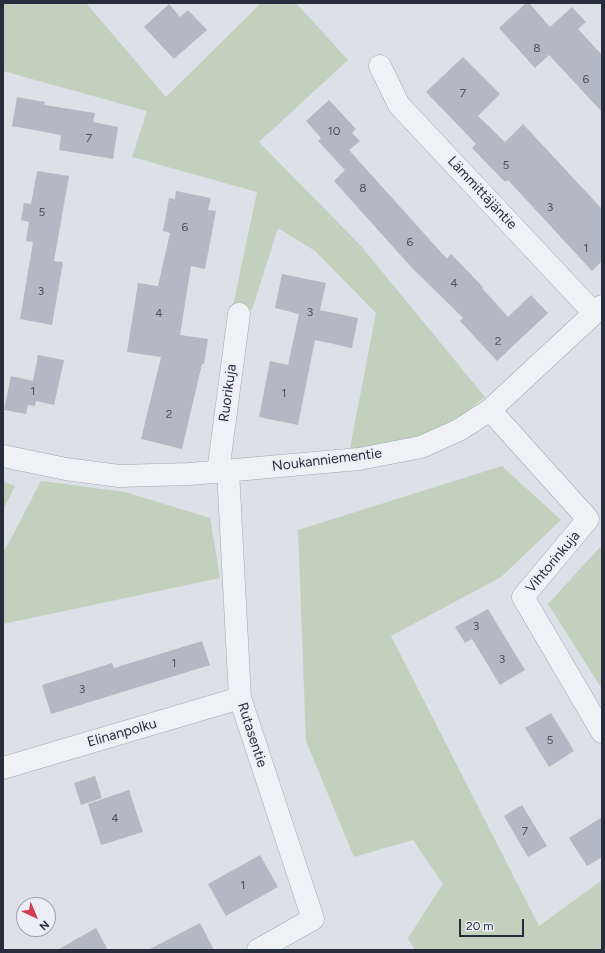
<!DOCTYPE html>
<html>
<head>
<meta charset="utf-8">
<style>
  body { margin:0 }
  #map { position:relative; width:605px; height:953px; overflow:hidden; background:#dce0e7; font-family:Figtree,sans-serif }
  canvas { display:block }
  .frame { position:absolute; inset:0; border:4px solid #262e3d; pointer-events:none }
  .north { position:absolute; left:16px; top:897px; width:40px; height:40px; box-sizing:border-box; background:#ebeff5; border:1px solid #9ca2ab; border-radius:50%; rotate:136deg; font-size:11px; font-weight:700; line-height:16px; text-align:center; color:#262e3d }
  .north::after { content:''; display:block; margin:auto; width:14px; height:18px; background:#d13c52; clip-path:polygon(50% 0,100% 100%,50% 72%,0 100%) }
  .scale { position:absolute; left:459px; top:919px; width:65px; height:18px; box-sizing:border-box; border:2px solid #262e3d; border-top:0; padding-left:5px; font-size:12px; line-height:14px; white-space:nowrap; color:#262e3d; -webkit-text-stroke:3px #ebeff5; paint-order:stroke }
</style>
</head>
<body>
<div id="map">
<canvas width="605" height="953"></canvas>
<div class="frame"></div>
<div class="north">N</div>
<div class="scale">20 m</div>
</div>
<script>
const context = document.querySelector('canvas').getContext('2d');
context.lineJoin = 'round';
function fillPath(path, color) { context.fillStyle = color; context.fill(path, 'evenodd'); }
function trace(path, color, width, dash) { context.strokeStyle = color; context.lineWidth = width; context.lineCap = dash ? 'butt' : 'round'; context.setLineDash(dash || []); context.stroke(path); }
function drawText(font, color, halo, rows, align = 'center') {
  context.font = font + ' Figtree,sans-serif'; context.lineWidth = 4; context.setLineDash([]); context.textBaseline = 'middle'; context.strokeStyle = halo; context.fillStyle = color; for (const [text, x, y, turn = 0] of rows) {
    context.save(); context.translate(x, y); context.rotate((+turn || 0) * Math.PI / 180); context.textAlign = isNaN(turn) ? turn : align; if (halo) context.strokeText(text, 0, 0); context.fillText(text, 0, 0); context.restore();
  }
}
fillPath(new Path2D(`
  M3 3H86L166 97 261 3H296L348 60 259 142 361 246 485 397C473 406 462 416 450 424 427 438 377 451 350 448L376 313 315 251 278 228 252 310 233 306 257 192 132 157 147 111 3 71Z
  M502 466 561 520 501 577 391 636 539 926 602 880V950H415L408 938 443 884 413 840 354 857 306 741 298 530Z
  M3 481 15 486 3 510Z
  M41 481 125 492 210 518 220 578 3 624V550L6 548Z
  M602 545V689L548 604Z`), '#c2d1bd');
fillPath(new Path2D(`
  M526 3H529L550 27 572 7 586 22 578 29 602 55V112L549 55 535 68 499 28Z
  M169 4 180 17 188 10 207 30 174 59 144 27Z
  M463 57 500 94 478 116 505 142 523 124 602 209V261L592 271 508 180 505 182 472 148 476 144 426 92Z
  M17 97 45 102 44 105 95 113 93 122 118 127 113 159 59 150 61 135 12 126Z
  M329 100 356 129 352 133 360 141 349 150 447 259 451 254 483 287 482 288 508 317 531 295 548 313 497 361 460 321 463 318 412 268 334 181 345 170 318 141 321 138 306 121Z
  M37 171 69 176 54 261 63 262 52 325 20 319 33 242 26 241 29 222 21 220 24 203 31 204Z
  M176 191 211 198 208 210 216 211 205 269 191 266 180 335 208 339 204 364H202L182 449 141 439 161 357 127 352 138 283 158 286 170 233 163 231 169 198 175 199Z
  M282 274 326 283 320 310 358 318 352 348 315 340 298 425 259 417 270 361 288 365 299 314 275 308Z
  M38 355 64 360 54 405 36 401 35 406 28 405 26 414 4 410 11 376 33 381Z
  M488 609 525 670 500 685 472 639 465 643 455 627Z
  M202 641 210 665 51 714 42 685 112 663 114 668Z
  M551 713 574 751 549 767 525 728Z
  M95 776 102 798 81 805 74 783Z
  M129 790 143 832 101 845 88 804Z
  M522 805 547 846 528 857 504 816Z
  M602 817V857L587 866 569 838Z
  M260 855 278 887 226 916 208 884Z
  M200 923 214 950H148Z
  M96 928 108 950H57Z`), '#b3b9c4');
const minor = new Path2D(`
  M380 66 399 105 594 313
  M490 410 588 519 523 597 602 732
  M3 456 66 469 119 476 190 474 359 459 421 447 459 430 490 410 602 306
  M228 471 240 698 313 919 258 950
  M218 472 239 314
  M3 768 240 698`);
trace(minor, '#a2a7b1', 23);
trace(minor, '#eff1f5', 22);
drawText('12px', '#49515f', null, [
  ["8",537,48],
  ["6",586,79],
  ["7",463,93],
  ["10",334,131],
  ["7",89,138],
  ["5",506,165],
  ["8",363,188],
  ["3",550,207],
  ["5",42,212],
  ["6",185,227],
  ["6",410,242],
  ["1",586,248],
  ["4",454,283],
  ["3",41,291],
  ["3",310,312],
  ["4",159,313],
  ["2",498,341],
  ["1",33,391],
  ["1",284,393],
  ["2",169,414],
  ["3",476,626],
  ["3",502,659],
  ["1",174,663],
  ["3",82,689],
  ["5",550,740],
  ["4",115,818],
  ["7",525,831],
  ["1",243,885]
]);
drawText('14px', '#262e3d', '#ebeff5', [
  ["Lämmittäjäntie",482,193,47],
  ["Ruorikuja",228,393,-82],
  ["Noukanniementie",327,460,-7],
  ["Vihtorinkuja",553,562,-50],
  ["Elinanpolku",122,733,-16],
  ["Rutasentie",252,735,72]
]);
</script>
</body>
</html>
